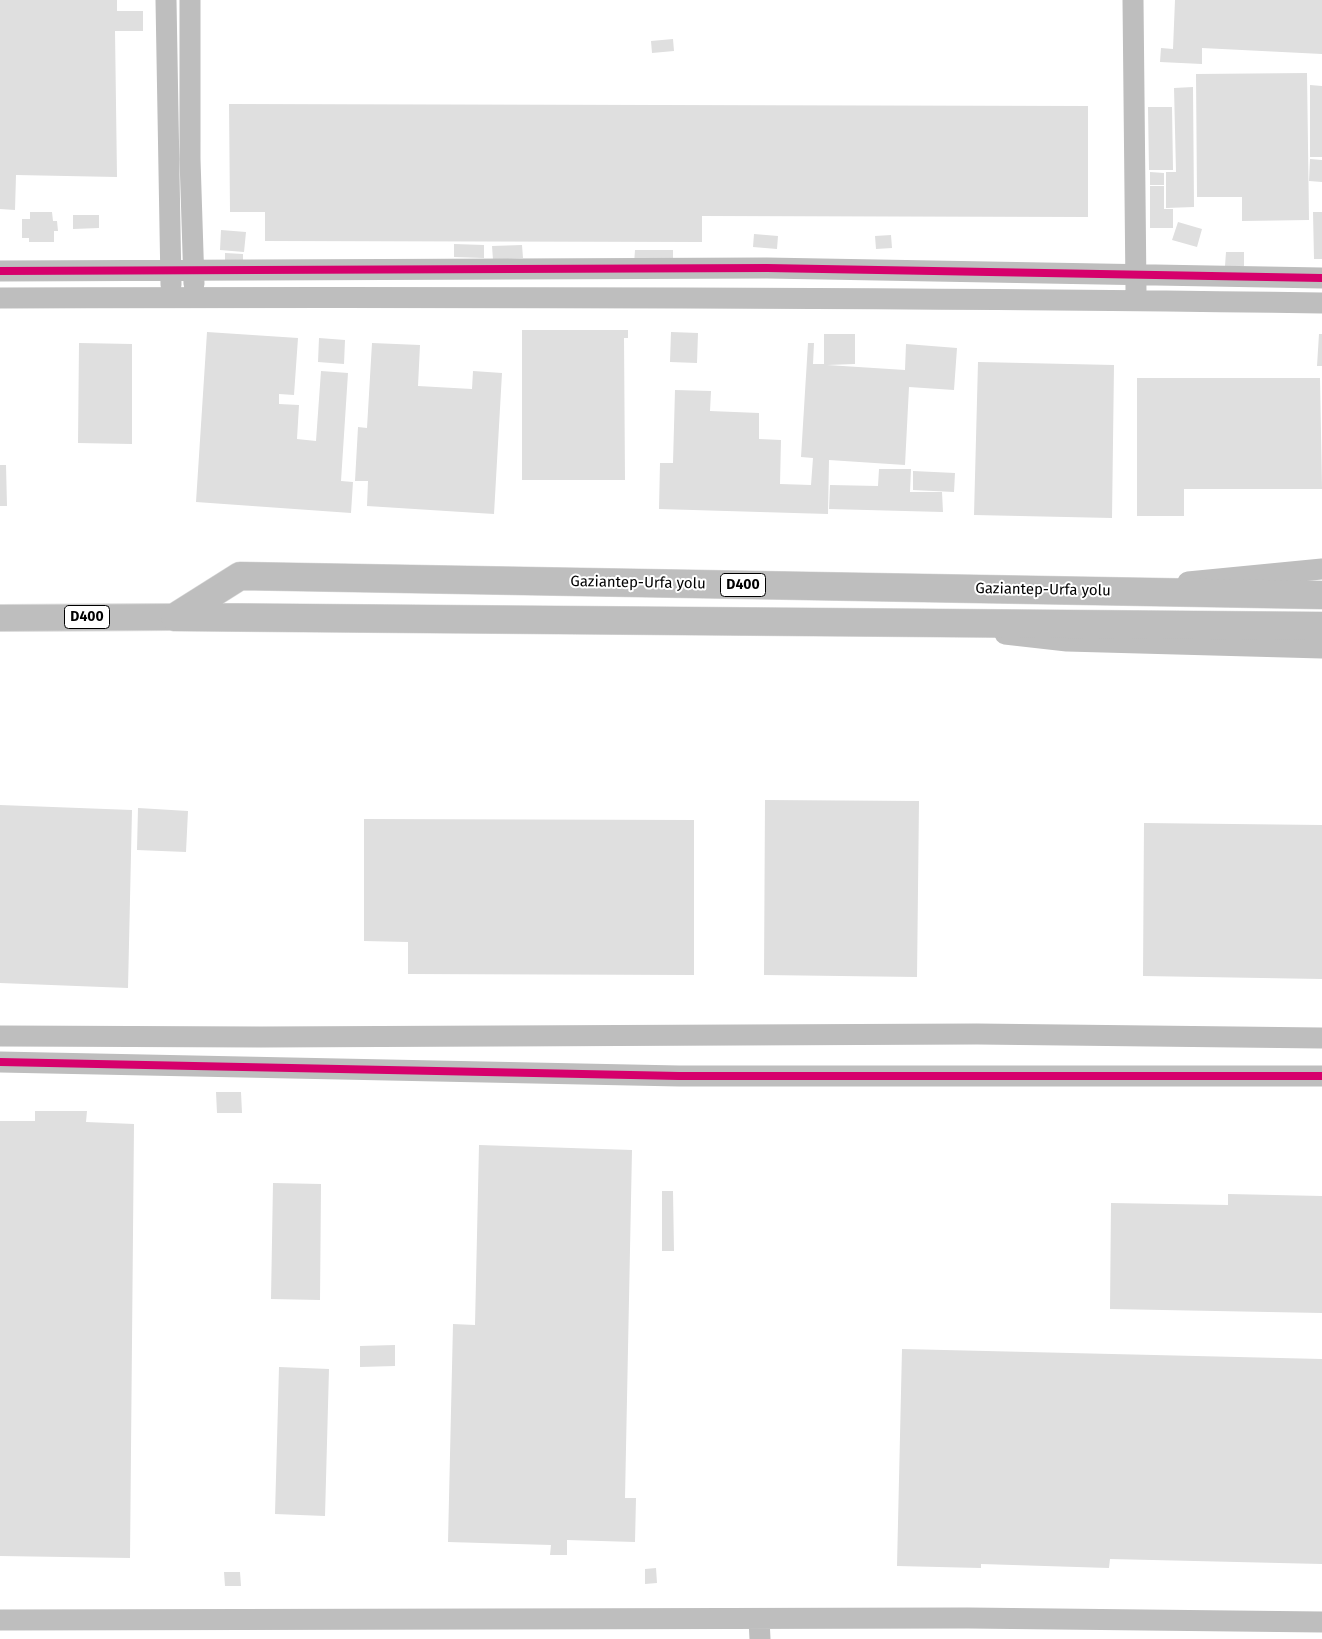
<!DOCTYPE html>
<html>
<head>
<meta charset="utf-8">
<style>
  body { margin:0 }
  canvas { display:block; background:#fff }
</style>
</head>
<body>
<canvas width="1322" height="1639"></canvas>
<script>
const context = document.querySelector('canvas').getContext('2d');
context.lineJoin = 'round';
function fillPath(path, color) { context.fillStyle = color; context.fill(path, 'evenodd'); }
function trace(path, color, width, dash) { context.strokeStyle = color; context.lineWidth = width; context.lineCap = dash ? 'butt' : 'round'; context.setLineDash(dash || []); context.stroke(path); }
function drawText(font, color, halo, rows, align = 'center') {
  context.font = font + ' "Fira Sans",sans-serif'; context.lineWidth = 4; context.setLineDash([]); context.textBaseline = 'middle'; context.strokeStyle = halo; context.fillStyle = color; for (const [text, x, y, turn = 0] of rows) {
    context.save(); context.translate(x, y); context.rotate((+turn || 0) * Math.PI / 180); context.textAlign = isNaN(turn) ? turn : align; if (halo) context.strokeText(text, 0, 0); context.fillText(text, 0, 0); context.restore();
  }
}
fillPath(new Path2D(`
  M0 0H117V11H143V31H115L117 177 16 175 15 210 0 209Z
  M1175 0H1322V54L1202 48V64L1160 62 1161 48 1173 49Z
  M673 39 674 51 652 53 651 41Z
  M1307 73 1309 220 1242 221V197H1197L1196 74Z
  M1310 85 1322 86V157H1310Z
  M1193 87 1194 207 1166 208V172H1176L1174 88Z
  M229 104 1088 106V217L702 216V242L265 241V212H230Z
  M1148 107H1172L1173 170H1149Z
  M1310 159 1322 160V182L1309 181Z
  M1150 172 1164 173V185H1150Z
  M1150 186H1164V209H1173V228H1150Z
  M30 212H52L53 221H57L58 231H54V242H29V238H22V219H30Z
  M1313 212H1322V259H1314Z
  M73 215H99V228L73 229Z
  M1178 222 1202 229 1197 247 1172 240Z
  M221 230 246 232 244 252 220 250Z
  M754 234 778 236 777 249 753 247Z
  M891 235 892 248 876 249 875 236Z
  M454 244 484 245V258L454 257Z
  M522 245 523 258 493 260 492 246Z
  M635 250H673V264H634Z
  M1226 252H1244V266H1225Z
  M225 253 243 254V261H225Z
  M522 330H628V338H624L625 480H522Z
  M207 332 298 338 294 395 279 394V404L299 405 297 439 316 441 321 371 348 373 341 481 353 482 351 513 196 502Z
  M671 332 698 333 697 363 670 362Z
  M824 334H855V364L827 365 905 370 906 344 957 348 954 390 909 387 905 465 829 460 828 514 659 509 660 463H673L675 390 711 391 710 411 759 413V439L781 440 780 484 811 485 813 458 801 457 808 343H814L813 364H824Z
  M1319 334H1322V366H1317Z
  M319 338 345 340 344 364 318 362Z
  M79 343 132 344V444L78 443Z
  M372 343 420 345 418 386 472 389 473 371 502 373 494 514 367 506 368 481H355L358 427 367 428Z
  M978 362 1114 365 1112 518 974 515Z
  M1137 378H1320L1322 489H1184V516H1137Z
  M0 465H6L7 506H0Z
  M879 469H911L910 492H942L943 512 829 509 830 485 878 486Z
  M913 471 955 473 954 492 913 490Z
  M765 800 919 801 917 977 764 975Z
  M0 805 132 810 128 988 0 983Z
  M138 808 188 811 186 852 137 850Z
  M364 819 694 820V975L408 974V942L364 941Z
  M1144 823 1322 825V979L1143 976Z
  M216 1092H241L242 1113H217Z
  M35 1111H87L86 1122 134 1124 130 1558 0 1556V1121H35Z
  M479 1145 632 1150 625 1498H636L635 1542 567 1540V1555H550L551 1545 448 1542 453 1324 475 1325Z
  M273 1183 321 1184 320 1300 271 1299Z
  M662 1191H673L674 1251H662Z
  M1228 1194 1322 1196V1313L1110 1309 1111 1203 1228 1205Z
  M395 1345V1366L360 1367V1346Z
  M902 1349 1322 1359V1564L1110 1559 1109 1568 981 1564V1568L897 1566Z
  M279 1367 329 1369 325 1516 275 1514Z
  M656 1568 657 1583 645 1584V1569Z
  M224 1572H240L241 1586H225Z`), '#dfdfdf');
const major = new Path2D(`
  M0 618 175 617`);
const highway = new Path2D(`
  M175 617 240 576 1322 595
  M175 617 1322 626`);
trace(major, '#dbdbdb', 28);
trace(highway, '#dbdbdb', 29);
trace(new Path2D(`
  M166 0 171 285
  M190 0V159L194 284
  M1133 0 1136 290
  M0 271 767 268 1322 278
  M0 298C441 297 881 297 1322 303
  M1188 582 1322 569
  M1005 634 1067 641 1322 648
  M0 1036 261 1037 977 1034 1322 1038
  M0 1062 679 1076H1322
  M759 1619 760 1639
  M0 1620 968 1618 1322 1622`), '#bebebe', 21);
trace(major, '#bebebe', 26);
trace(highway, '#bebebe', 28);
trace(new Path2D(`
  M0 271 767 268 1322 278
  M0 1062 679 1076H1322`), '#d6006c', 8);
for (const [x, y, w] of [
  [743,585,45],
  [87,617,45]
]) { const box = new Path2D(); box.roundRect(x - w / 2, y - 11.5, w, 23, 4); context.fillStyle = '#fff'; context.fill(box); trace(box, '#000', 1); }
drawText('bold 14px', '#000', null, [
  ["D400",743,585],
  ["D400",87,617]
]);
drawText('15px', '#000', '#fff', [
  ["Gaziantep-Urfa yolu",638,583,1],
  ["Gaziantep-Urfa yolu",1043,590,1]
]);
</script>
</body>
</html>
